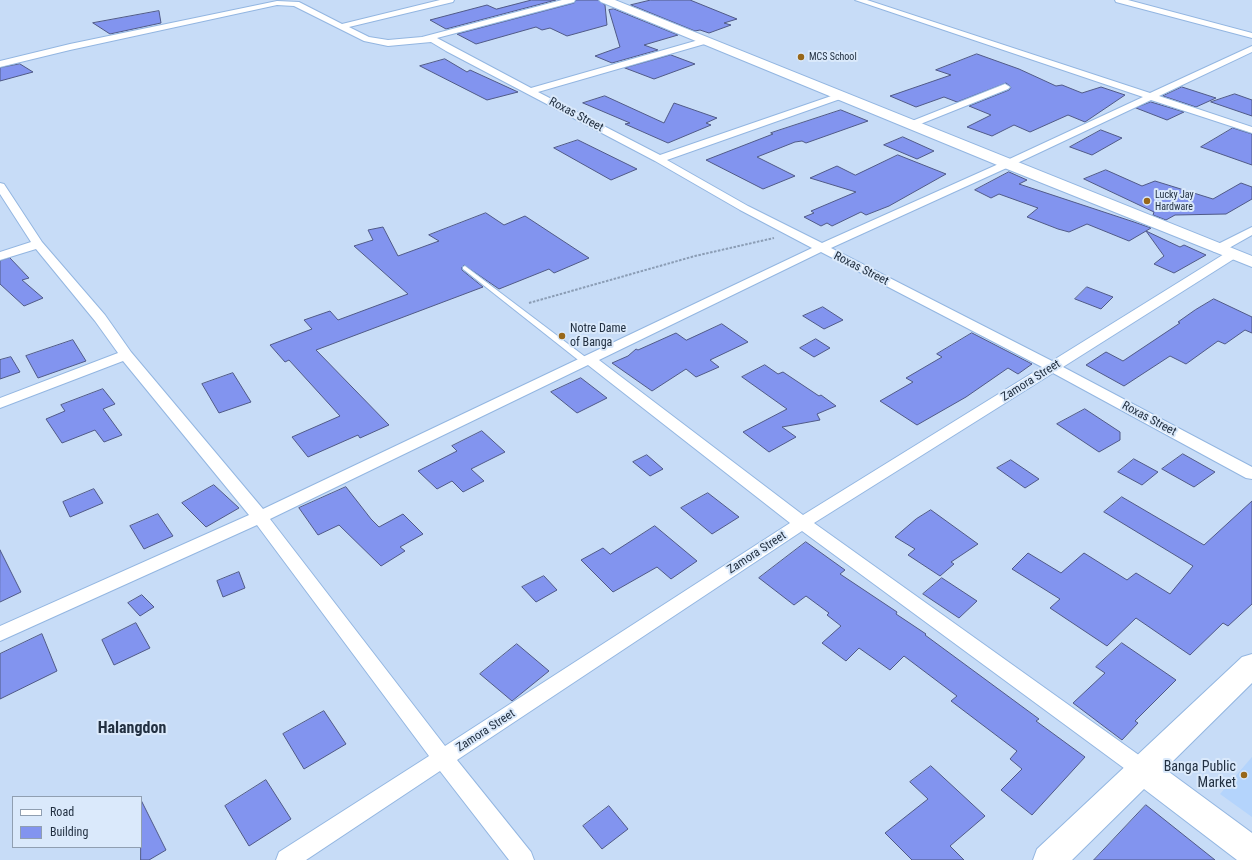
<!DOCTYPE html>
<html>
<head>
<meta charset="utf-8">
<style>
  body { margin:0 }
  #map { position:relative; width:1252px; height:860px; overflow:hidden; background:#c7dcf7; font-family:"Roboto Condensed",sans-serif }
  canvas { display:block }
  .legend { position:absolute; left:12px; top:796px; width:130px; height:52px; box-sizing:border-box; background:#dae9fb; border:1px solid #909fb1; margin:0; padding:5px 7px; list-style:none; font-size:12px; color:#223041 }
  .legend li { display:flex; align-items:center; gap:8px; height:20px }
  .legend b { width:20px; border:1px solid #909fb1 }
</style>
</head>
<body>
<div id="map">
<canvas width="1252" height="860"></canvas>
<ul class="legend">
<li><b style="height:5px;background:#fff"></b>Road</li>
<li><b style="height:11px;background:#8294ef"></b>Building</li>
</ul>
</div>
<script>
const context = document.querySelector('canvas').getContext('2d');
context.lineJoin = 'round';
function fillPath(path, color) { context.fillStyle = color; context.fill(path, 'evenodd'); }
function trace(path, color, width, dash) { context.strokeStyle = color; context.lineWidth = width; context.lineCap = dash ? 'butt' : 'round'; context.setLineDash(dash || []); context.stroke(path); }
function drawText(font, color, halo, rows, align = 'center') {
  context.font = font + ' "Roboto Condensed",sans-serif'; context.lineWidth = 4; context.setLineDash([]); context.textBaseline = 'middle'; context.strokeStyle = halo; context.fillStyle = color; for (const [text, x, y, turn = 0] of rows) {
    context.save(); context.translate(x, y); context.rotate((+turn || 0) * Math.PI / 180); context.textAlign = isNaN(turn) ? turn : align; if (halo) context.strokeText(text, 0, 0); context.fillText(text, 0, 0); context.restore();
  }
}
fillPath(new Path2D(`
  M1252 757V817L1220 794Z`), '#b4d4fc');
const building = new Path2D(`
  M532 0H556L446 29 430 20 487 5 496 9Z
  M576 0H598L605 5 607 25 567 36 550 28 542 30 536 27 476 44 457 34 574 3Z
  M651 0H690L737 19 724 23 731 25 709 33 700 30 695 31 631 5Z
  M614 9 678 35 644 45 658 50 612 63 595 56 620 47 609 10Z
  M159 11 161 23 110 34 93 23Z
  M977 54 1019 69 1056 86 1062 85 1082 93 1101 87 1125 95 1085 122 1068 115 1030 132 1014 125 992 136 967 127 991 115 969 106 1009 90 1011 87 1006 83 957 102 944 97 916 107 890 96 951 75 936 70Z
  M671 55 695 64 654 79 625 68Z
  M445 59 467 72 470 70 518 92 487 100 420 66Z
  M20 64 33 72 0 81V68Z
  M1182 87 1216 98 1196 107 1163 96Z
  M1235 94 1252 100V116L1211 102Z
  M605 96 664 123 674 103 717 118 706 123 711 125 668 143 625 124 630 123 583 103Z
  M1151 102 1184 112 1167 120 1136 108Z
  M841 110 868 121 806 143 802 141 795 142 757 157 795 176 763 189 706 160 773 134 771 133Z
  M1233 128 1252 134V165L1201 147Z
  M1101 130 1122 138 1092 155 1070 147Z
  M903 137 934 151 917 159 884 145Z
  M578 140 637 169 611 180 554 148Z
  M898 155 946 174 889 206 866 215 861 212 832 226 827 223 821 226 804 217 814 213 811 211 856 192 810 178 837 166 855 175Z
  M1106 170 1142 186 1155 181 1213 199 1241 183 1252 187V199L1226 214 1175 215 1166 220 1153 215 1154 212 1084 179Z
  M1009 172 1027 180 1019 184 1134 222 1151 228 1146 231 1180 247 1184 245 1206 255 1174 273 1154 264 1164 256 1146 231 1129 241 1087 224 1069 232 1058 229 1027 217 1038 208 999 194 991 198 975 190Z
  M486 213 504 225 525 216 589 258 554 273 549 269 499 289 464 265 462 267V270L483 287 316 350 389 425 360 438 358 435 308 457 292 437 340 416 289 360 285 362 270 345 312 329 304 320 330 311 338 320 408 294 354 246 373 240 368 230 383 227 398 256 439 241 429 235Z
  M10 258 29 278 22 280 43 298 24 306 0 284V261Z
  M1087 287 1113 297 1101 309 1075 299Z
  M1214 299 1252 317V333L1245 330 1225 344 1218 341 1186 364 1170 356 1124 386 1086 365 1106 352 1123 361 1180 323 1178 322 1195 310Z
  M823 307 843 320 824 329 803 316Z
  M722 324 748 342 710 360 719 367 696 377 686 369 652 391 612 363 628 356 636 349 638 350 676 333 686 340Z
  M972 333 1032 364 1018 374 1008 368 966 397 917 425 880 401 913 382 906 378 942 357 937 354Z
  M816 339 830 348 814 357 800 348Z
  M73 340 86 361 38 378 26 356Z
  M11 357 20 372 0 379V360Z
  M765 365 778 374 783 372 819 396 821 395 836 406 817 414 820 420 782 427 796 437 769 452 743 432 787 409 742 377Z
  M233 373 251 402 219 413 202 384Z
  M581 378 607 398 577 413 551 392Z
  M103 389 115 404 103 409 122 435 104 442 95 430 62 443 46 419 65 411 61 405Z
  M1085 409 1120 432V440L1099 452 1057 424Z
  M482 431 505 452 471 469 484 481 463 492 452 481 437 489 418 471 457 451 452 446Z
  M1183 454 1215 472 1194 487 1162 469Z
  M647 455 663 469 650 476 633 462Z
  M1134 459 1158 472 1142 485 1118 472Z
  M1011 460 1039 479 1025 488 997 468Z
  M214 485 239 508 206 527 182 503Z
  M346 487 371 519 379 527 403 514 423 534 400 547 405 551 381 566 339 525 318 535 299 508Z
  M94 489 103 503 70 517 63 502Z
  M708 493 739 517 712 534 681 508Z
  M1122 497 1204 545 1252 501V604L1228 626 1223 623 1190 655 1136 618 1107 646 1050 608 1060 599 1012 569 1028 553 1061 573 1084 553 1127 580 1136 573 1170 594 1193 566 1104 512Z
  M931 510 978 544 951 562 954 564 940 576 908 555 915 549 895 537 916 519Z
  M158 514 173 536 144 549 130 526Z
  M655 526 697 561 671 579 657 567 613 592 581 560 603 548 610 554Z
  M806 542 845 570 840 574 897 612 896 614 926 634 925 635 1039 719 1036 721 1085 757 1032 815 1001 790 1022 769 1010 759 1017 751 951 701 957 696 904 656 890 670 859 648 846 661 822 643 841 626 827 615 829 613 806 596 794 605 759 578Z
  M0 550 21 592 0 602Z
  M239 572 245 588 223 597 217 581Z
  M544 576 557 590 536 602 522 587Z
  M942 578 977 601 959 618 923 594Z
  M142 595 154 607 140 616 128 603Z
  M136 623 150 648 114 665 102 640Z
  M42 634 57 671 0 699V654Z
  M1122 643 1176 680 1135 721 1138 723 1122 740 1073 703 1105 673 1096 667Z
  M517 644 549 671 512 701 480 674Z
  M324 711 346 744 304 769 283 734Z
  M931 766 985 816 950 846 964 860H912L885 833 928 799 910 782Z
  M266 780 291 819 249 846 225 806Z
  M141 800 166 850 149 860H141Z
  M1146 805 1215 860H1094Z
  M609 806 628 829 602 849 583 826Z`);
fillPath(building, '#8294ef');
trace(building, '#505a87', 1);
const lane = new Path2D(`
  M465 266 588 359 589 361 588 363H582L463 269V267Z`);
const street = new Path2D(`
  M440 0H454L453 2 349 27 369 37 388 40 422 37 562 0H575L574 2 437 38 531 88 702 39H708L709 41 708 43 538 92 660 155 837 94H843L845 96 843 98 667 160 748 206 822 243 1003 162 1143 97 855 0H867L1150 93 1252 46V52L1159 96 1252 127V133L1151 100 1011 166 831 248 1052 361 1229 251H1237L1239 254 1237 257 1063 367 1252 467V479L1246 478 1053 373 814 523 1150 763 1153 770 1150 777 1143 779 1136 777 802 531 457 760 531 852 534 860H509L440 771 306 860H276L279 852 429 756 257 525 0 641V626L249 515 123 361 0 408V398L118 353 95 321 36 249 0 260V252L31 242 0 194V183L4 184 42 242 105 315 131 352 263 509 812 248 740 210 655 161 446 51 431 42 388 46 364 41 294 6 277 5 70 50 0 67V61L70 44 277 1 299 2 342 24ZM821 252 1042 367 803 515 599 360ZM588 365 790 523 445 746 270 519Z
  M1115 0H1128L1252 33V38L1116 2Z
  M1005 84 1010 87 1008 89 913 127 910 128 905 125 907 123Z
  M1252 227V235L1222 252H1214L1212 249 1214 246Z`);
const secondary = new Path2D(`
  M599 0H615L1252 256V267L1002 167 601 2Z
  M1252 654V683L1165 769 1252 833V860H1237L1144 789 1072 860H1033L1037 849 1242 657Z`);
trace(lane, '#93b6e1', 2);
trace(street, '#93b6e1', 2);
trace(secondary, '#93b6e1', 2);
trace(new Path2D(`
  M529 303 695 256 774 238`), '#8b9db5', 2, [2.5, 1.5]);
fillPath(lane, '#fff');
fillPath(street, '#fff');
fillPath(secondary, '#fff');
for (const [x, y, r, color] of [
  [801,57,4,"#986719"],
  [1147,201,4,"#986719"],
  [562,336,4,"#986719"],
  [1244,775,4,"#986719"]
]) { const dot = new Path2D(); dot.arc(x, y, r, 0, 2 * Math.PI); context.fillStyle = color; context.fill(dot); trace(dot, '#dae9fb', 1.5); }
drawText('10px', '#223041', '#dae9fb', [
  ["MCS School",809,57],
  ["Lucky Jay",1155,195],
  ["Hardware",1155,207]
], 'left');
drawText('12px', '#223041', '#dae9fb', [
  ["Roxas Street",576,115,28],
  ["Roxas Street",861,269,27],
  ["Zamora Street",1031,381,-32],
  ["Roxas Street",1149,419,28],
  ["Zamora Street",757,553,-33],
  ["Zamora Street",486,731,-33]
]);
drawText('12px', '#223041', '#dae9fb', [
  ["Notre Dame",570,329],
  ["of Banga",570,343]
], 'left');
drawText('14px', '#223041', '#dae9fb', [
  ["Banga Public",1236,767],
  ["Market",1236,783]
], 'right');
drawText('bold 16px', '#223041', '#dae9fb', [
  ["Halangdon",132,729]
]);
</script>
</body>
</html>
